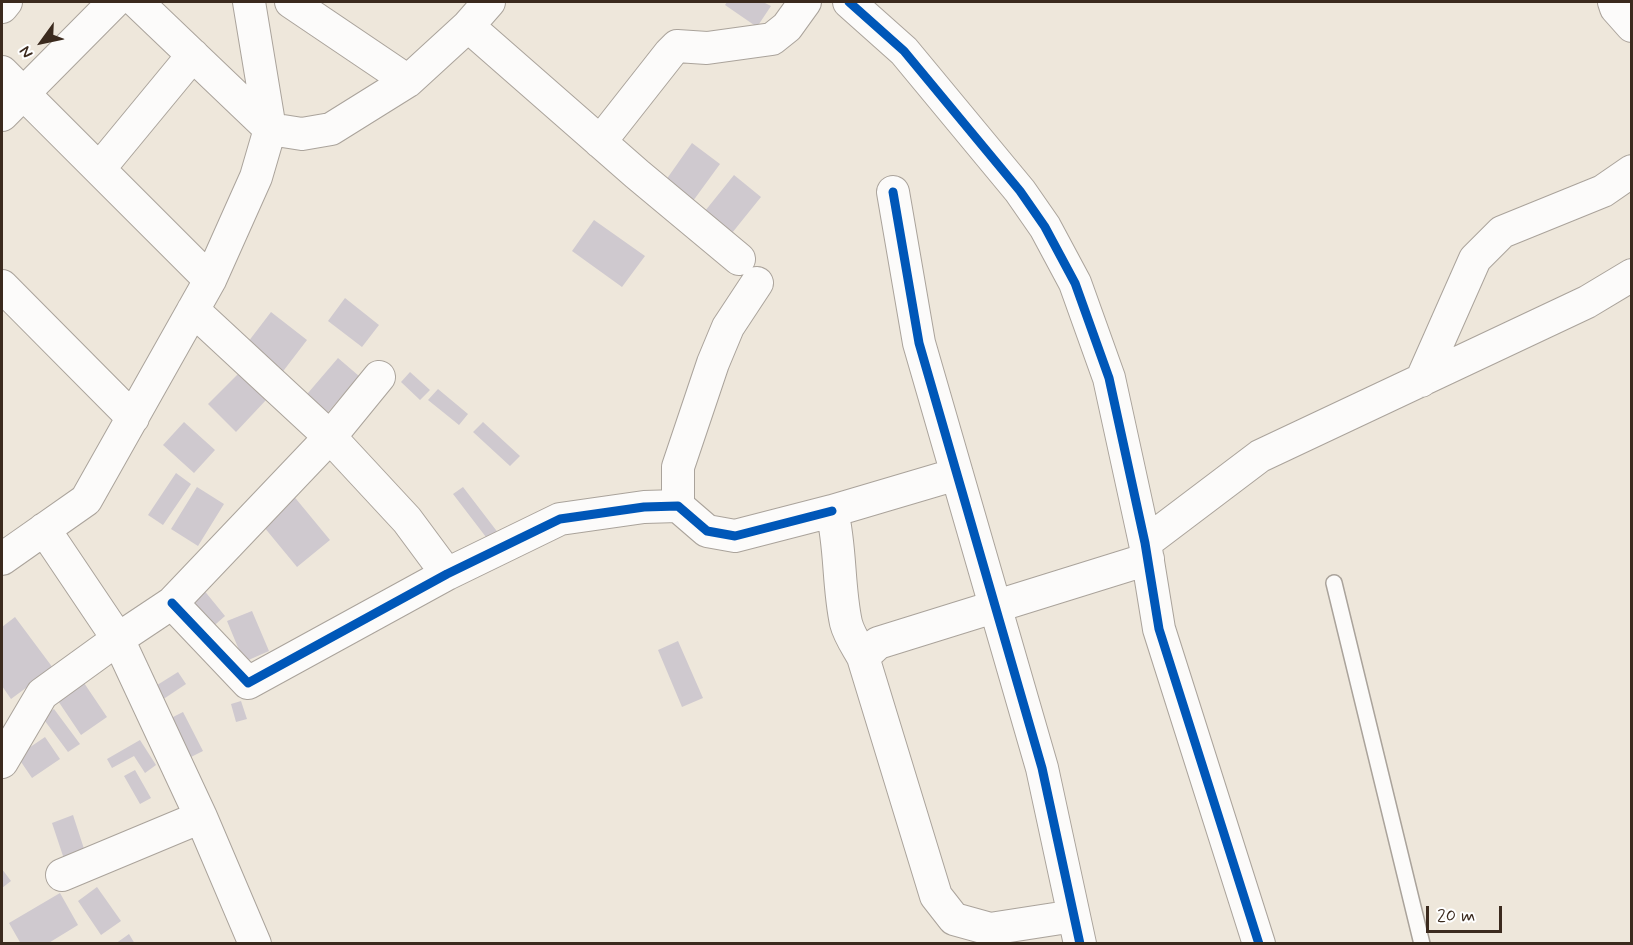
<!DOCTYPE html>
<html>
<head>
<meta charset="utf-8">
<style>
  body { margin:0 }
  #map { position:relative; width:1633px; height:945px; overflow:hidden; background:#eee7db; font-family:Mynerve,sans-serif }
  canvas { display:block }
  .frame { position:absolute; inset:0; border:3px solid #3b2a1e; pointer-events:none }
  .north { position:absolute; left:12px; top:12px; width:60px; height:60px; -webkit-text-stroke:4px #fff; paint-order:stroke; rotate:237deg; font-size:16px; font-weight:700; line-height:24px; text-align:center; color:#3b2a1e }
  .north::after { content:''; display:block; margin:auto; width:21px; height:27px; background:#3b2a1e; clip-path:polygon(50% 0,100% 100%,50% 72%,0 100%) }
  .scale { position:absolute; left:1426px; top:906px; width:76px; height:27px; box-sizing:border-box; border:3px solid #3b2a1e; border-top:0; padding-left:8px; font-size:18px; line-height:21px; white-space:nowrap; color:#3b2a1e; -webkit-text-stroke:4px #fff; paint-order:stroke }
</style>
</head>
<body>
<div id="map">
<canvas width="1633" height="945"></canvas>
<div class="frame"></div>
<div class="north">N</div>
<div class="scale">20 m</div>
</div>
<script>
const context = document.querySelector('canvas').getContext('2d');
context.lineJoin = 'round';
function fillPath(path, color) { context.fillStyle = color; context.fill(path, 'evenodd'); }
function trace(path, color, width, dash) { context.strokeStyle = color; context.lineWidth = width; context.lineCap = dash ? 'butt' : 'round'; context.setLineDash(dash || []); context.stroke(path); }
fillPath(new Path2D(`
  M727 2H763L771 6 757 27 725 5Z
  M692 143 720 164 693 201 666 180Z
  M734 175 761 197 732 233 705 211Z
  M594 220 645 256 622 287 572 251Z
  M345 298 379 325 362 347 328 321Z
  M271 312 307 340 281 374 245 346Z
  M338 358 359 376 323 418 302 400Z
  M240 372 267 399 236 432 208 404Z
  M410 372 430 390 420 400 401 382Z
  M438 389 468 414 459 425 428 400Z
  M184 422 215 450 194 473 163 445Z
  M483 422 520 456 510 466 473 432Z
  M176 473 191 484 163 525 148 515Z
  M197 487 224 504 198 546 171 529Z
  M463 487 499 534 489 541 453 494Z
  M292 494 330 540 297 567 259 521Z
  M203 589 225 616 208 631 186 603Z
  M252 611 269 651 244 662 227 621Z
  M15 617 53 668 11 699 2 686V627Z
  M678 641 703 698 682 707 658 650Z
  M178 672 186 684 162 700 154 687Z
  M78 674 107 717 81 735 52 692Z
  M241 701 247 719 236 722 231 704Z
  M54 709 80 744 68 752 42 717Z
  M183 712 203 751 189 758 169 719Z
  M45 737 60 759 32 778 17 756Z
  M140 740 156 765 145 773 134 756 112 768 107 759Z
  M135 770 151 798 140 804 124 776Z
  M73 815 87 858 66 865 52 823Z
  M2 869 11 881 2 888Z
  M97 887 121 921 101 935 78 901Z
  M60 893 78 925 47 944H21L9 923Z
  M129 934 135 944H115Z`), '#cfc9cf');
const service = new Path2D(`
  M1334 583 1422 944`);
const minor = new Path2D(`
  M137 2 270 129 302 134 331 129 408 81 468 26 489 2
  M291 2 408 81
  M849 2 904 51 1020 191 1045 227 1075 283 1109 378 1145 543 1159 629 1259 944
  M1614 2 1616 8 1632 26
  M2 7 6 2
  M468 26 637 174 739 259
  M2 72 210 280
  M2 115 114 2
  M600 142 670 53 677 46 707 48 772 39 787 27 805 2
  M99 169 193 55
  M893 192 919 343 1042 768 1080 944
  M2 286 133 418
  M193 310 330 437 407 520 447 574
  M1421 381 1475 259 1502 232 1603 191 1632 171
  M678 506V467L713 363 728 327 757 283
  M44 529 118 639 201 817 255 944
  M1145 543 1260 456 1587 302 1632 275
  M2 559 86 500 210 280 256 177 270 129 249 2
  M172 603 248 683 447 574 560 519 644 507 678 506 707 531 735 536 832 511
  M863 657C857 646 849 635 846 623 838 586 841 548 832 511L957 474
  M2 762 42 694 118 639 172 603 330 437 379 377
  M62 875 201 817
  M1074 916 990 929 954 919 936 896 863 657 878 643 1148 559`);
trace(service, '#aaa39b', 18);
trace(minor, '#aaa39b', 34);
trace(service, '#fcfbfa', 15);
trace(minor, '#fcfbfa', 32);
trace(new Path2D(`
  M849 2 904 51 1020 191 1045 227 1075 283 1109 378 1145 543 1159 629 1259 944
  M893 192 919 343 1042 768 1080 944
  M172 603 248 683 447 574 560 519 644 507 678 506 707 531 735 536 832 511`), '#0057b8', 9);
</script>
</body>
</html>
